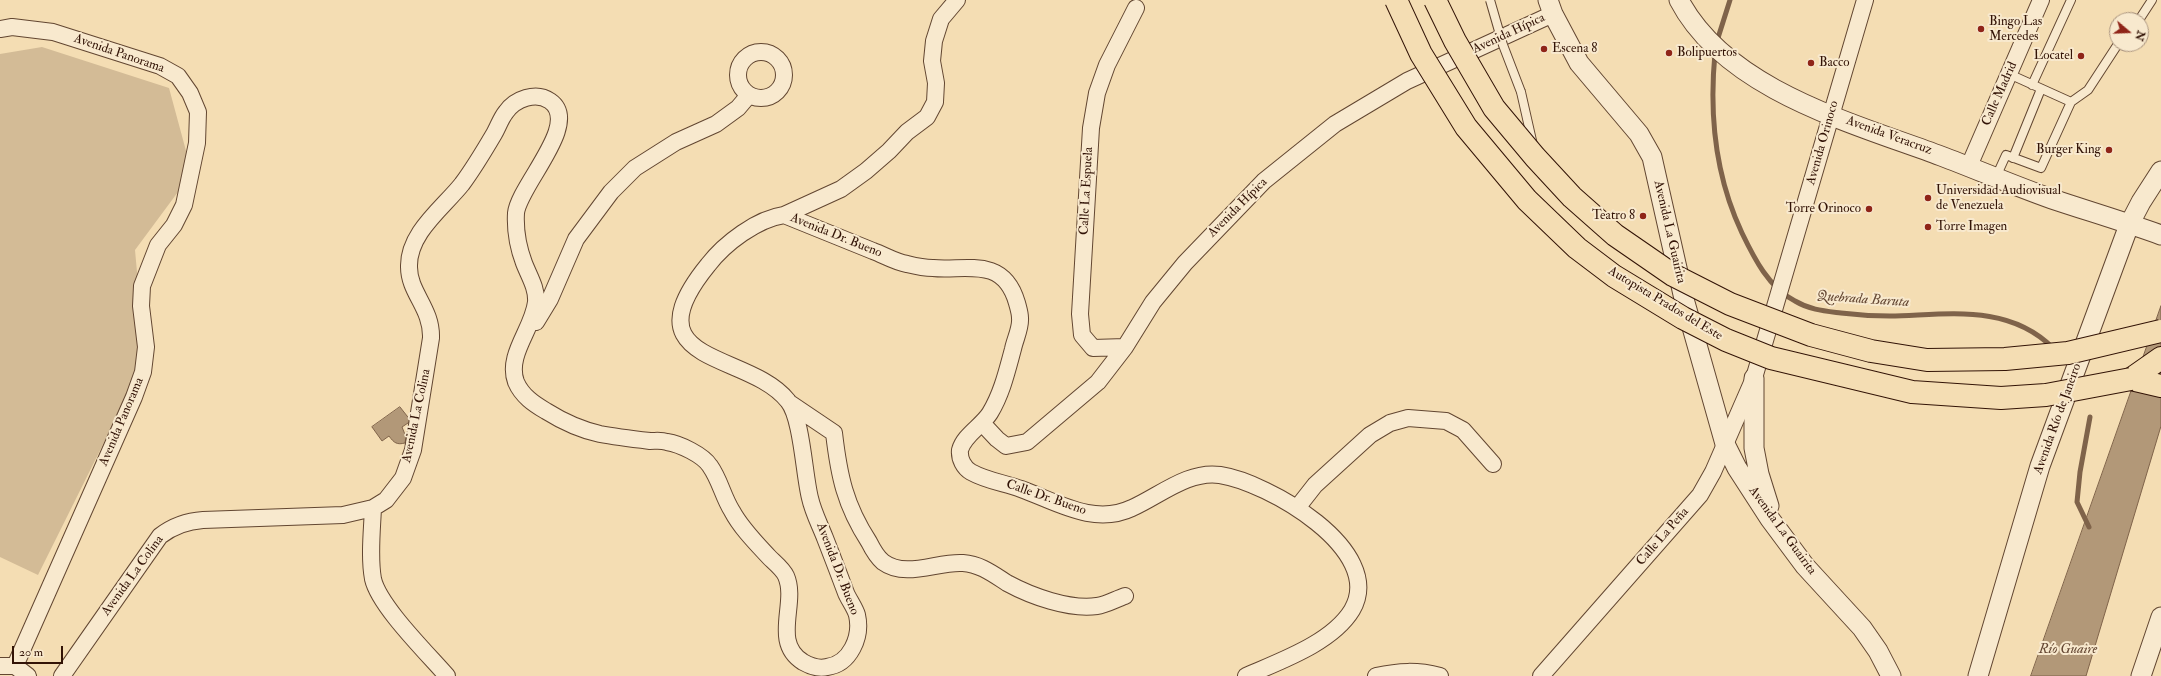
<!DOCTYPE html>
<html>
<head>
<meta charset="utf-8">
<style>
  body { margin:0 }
  #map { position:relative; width:2161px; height:676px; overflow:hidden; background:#f4ddb3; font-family:"IM FELL Double Pica",serif }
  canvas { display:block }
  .north { position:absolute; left:2109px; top:12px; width:40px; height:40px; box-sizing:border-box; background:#f8e9ce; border:1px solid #a9937e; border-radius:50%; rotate:109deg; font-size:11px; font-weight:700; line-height:16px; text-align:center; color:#321306 }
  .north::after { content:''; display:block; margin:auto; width:14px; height:18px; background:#8f2418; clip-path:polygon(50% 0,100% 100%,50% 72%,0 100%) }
  .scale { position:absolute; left:12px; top:646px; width:51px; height:18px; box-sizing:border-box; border:2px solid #321306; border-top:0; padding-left:5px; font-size:12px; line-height:14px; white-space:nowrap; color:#321306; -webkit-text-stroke:3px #f8e9ce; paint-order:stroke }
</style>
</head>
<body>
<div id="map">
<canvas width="2161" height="676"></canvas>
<div class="north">N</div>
<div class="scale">20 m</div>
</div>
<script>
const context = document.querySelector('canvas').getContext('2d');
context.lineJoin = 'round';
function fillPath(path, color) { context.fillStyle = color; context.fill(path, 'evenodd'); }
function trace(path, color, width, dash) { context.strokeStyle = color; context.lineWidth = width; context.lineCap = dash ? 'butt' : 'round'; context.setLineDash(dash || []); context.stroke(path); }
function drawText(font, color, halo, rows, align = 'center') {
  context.font = font + ' "IM FELL Double Pica",serif'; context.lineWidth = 4; context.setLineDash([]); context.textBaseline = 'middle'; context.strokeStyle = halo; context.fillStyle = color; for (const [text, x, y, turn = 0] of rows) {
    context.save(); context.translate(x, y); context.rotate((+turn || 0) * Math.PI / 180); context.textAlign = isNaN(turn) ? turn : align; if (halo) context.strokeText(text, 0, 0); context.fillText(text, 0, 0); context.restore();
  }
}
fillPath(new Path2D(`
  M42 47 169 88 192 173 135 250 145 360 38 575 0 557V54Z`), '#d3bb96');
const water = new Path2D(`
  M2161 306V426L2086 676H2031Z
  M400 407 411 421 402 427 406 437 405 443C397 445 394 443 389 436L382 441 372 427Z`);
fillPath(water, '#b29878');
trace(water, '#7f634a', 1);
trace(new Path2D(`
  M1717 41 1730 0
  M1715 53C1709 115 1715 176 1742 233 1754 258 1769 288 1795 301 1810 310 1825 311 1841 313 1857 315 1874 316 1890 316 1947 315 2008 303 2053 348
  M2089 527 2077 502 2080 472 2090 417`), '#7f634a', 5);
const service = new Path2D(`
  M2139 20 2152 0
  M2032 85 2071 0
  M1521 92 1533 145
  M2071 102 2088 90 2118 44
  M2013 158 2041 89
  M1996 177 2006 155 2041 168 2071 102 2009 74`);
const minor = new Path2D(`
  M0 29 12 27 53 32 160 66 178 76 190 93 198 112 197 143 184 205 174 225 158 245 142 286 141 306 146 347 143 372 134 397 15 666
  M738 75a23 23 0 1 1 46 0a23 23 0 1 1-46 0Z
  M1969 166 2041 0
  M784 215 841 189 866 171 889 151 907 132 927 117 935 102 936 83 932 61 934 41 941 19 957 0
  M536 322 550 299 576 239 611 192 635 168 676 142 716 124 738 108 749 95
  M1125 347 1093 348 1082 335 1080 314 1091 128 1097 93 1107 65 1136 8
  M791 404 834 433C839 476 845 505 869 542 872 548 877 557 883 562 906 579 938 561 963 563 980 564 993 574 1007 583 1031 596 1069 610 1097 606 1106 605 1116 599 1125 596
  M982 423 997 439 1006 446 1027 442 1098 382 1125 347 1153 302 1185 263 1264 181 1335 124 1407 81 1553 14
  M373 508C372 531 369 557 373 579 379 606 428 654 447 676
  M1297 508 1315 485 1370 435 1390 423 1408 418 1446 421 1463 430 1493 464
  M0 666H15L28 676
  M62 676 160 536C173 526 187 521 203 520L343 515 373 508 386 500 403 478 413 450 431 338C432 308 409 293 409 267 408 233 443 208 462 184 474 168 484 151 494 134 498 127 501 118 506 112 515 99 536 91 550 101 582 123 519 185 516 213 515 230 518 247 524 263 529 276 537 288 536 302 533 329 506 355 516 382 522 396 534 404 546 411 562 421 582 430 600 434 616 437 633 439 650 441 656 441 661 440 667 442 680 444 703 455 710 466 720 480 723 497 732 511 741 528 756 543 769 557 774 562 783 569 786 576 798 603 771 642 803 662 810 666 819 669 827 667 850 664 862 637 857 615 855 608 849 600 846 593 839 574 832 556 825 538 820 525 813 512 810 498 804 475 802 418 788 401 749 351 626 366 708 265 725 243 757 219 784 215 814 227 843 239 873 251 884 255 895 262 907 264 915 266 924 268 933 268 952 270 973 265 991 271 1005 276 1013 289 1017 303 1018 307 1020 313 1020 318 1021 328 1015 339 1013 349 1007 371 1002 393 990 413 982 426 964 435 960 450 959 459 964 468 971 472 987 481 1005 483 1021 489 1057 502 1094 526 1132 508 1159 496 1189 470 1220 475 1267 482 1387 550 1352 610 1332 643 1280 661 1246 676
  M1376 676C1399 671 1417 670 1440 676
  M1541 676 1700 495 1713 472 1754 378 1865 0`);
const tertiary = new Path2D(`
  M1548 0 1553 14 1579 63 1639 134 1652 157 1684 299 1725 444 1737 468 1770 519 1805 566 1862 628 1878 651 1891 676
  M1679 0C1726 90 1853 123 1941 156 1978 170 2015 186 2052 199 2088 211 2125 222 2161 235
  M1754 378V448L1759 474 1769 506
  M1978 676 2040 466 2129 225 2141 202 2161 171
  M2141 676 2161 617`);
const motorway = new Path2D(`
  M2131 379 2161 358
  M2131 379 2161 386`);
trace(service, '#624631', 10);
trace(minor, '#624631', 18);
trace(tertiary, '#624631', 21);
trace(motorway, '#321306', 24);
trace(service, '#f8e9ce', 8);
trace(minor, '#f8e9ce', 16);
trace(tertiary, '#f8e9ce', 19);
trace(motorway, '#f4ddb3', 22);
const serviceBridge = new Path2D(`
  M1490 0 1503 45 1521 92`);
const motorwayBridge = new Path2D(`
  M1396 0 1421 54 1466 127 1527 200 1577 248 1614 276 1683 318 1726 340 1771 358 1912 392 2001 398 2046 395 2131 379
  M1435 0 1455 41 1494 108 1535 157 1572 197 1615 235 1673 275 1730 304 1811 335 1871 351 1927 360 2005 359 2068 353 2161 331`);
trace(serviceBridge, '#624631', 10, []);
trace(motorwayBridge, '#321306', 24, []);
trace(serviceBridge, '#f8e9ce', 8);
trace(motorwayBridge, '#f4ddb3', 22);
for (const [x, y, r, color] of [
  [1981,29,4,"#8f2418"],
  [1544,49,4,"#8f2418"],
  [1669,53,4,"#8f2418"],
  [2081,56,4,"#8f2418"],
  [1811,63,4,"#8f2418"],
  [2109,150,4,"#8f2418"],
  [1928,198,4,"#8f2418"],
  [1869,209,4,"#8f2418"],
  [1643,216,4,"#8f2418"],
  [1928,227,4,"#8f2418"]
]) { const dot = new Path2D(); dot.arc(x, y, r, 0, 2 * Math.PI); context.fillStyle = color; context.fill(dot); trace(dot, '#f8e9ce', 1.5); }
drawText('13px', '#321306', '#f8e9ce', [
  ["Bingo Las",1989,22],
  ["Mercedes",1989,37],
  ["Escena 8",1552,49],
  ["Bolipuertos",1677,53],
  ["Locatel",2073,56,"right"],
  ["Bacco",1819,63],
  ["Burger King",2101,150,"right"],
  ["Universidad Audiovisual",1936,191],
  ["de Venezuela",1936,206],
  ["Torre Orinoco",1861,209,"right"],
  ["Teatro 8",1635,216,"right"],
  ["Torre Imagen",1936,227]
], 'left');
drawText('13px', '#321306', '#f8e9ce', [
  ["Avenida Hípica",1509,34,-25],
  ["Avenida Panorama",119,54,19],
  ["Calle Madrid",2000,94,-66],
  ["Avenida Veracruz",1889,136,20],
  ["Avenida Orinoco",1823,143,-74],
  ["Calle La Espuela",1087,191,-87],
  ["Avenida Hípica",1238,208,-45],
  ["Avenida La Guairita",1669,232,77],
  ["Avenida Dr. Bueno",836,236,22],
  ["Autopista Prados del Este",1665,304,31],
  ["Avenida La Colina",417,416,-78],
  ["Avenida Río de Janeiro",2058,419,-70],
  ["Avenida Panorama",122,422,-67],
  ["Calle Dr. Bueno",1046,498,19],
  ["Avenida La Guairita",1782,531,54],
  ["Calle La Peña",1663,537,-49],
  ["Avenida Dr. Bueno",837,569,69],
  ["Avenida La Colina",133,576,-54]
]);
drawText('italic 14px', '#654834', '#f8e9ce', [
  ["Quebrada Baruta",1863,300,4],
  ["Río Guaire",2068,650]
]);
</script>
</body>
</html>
